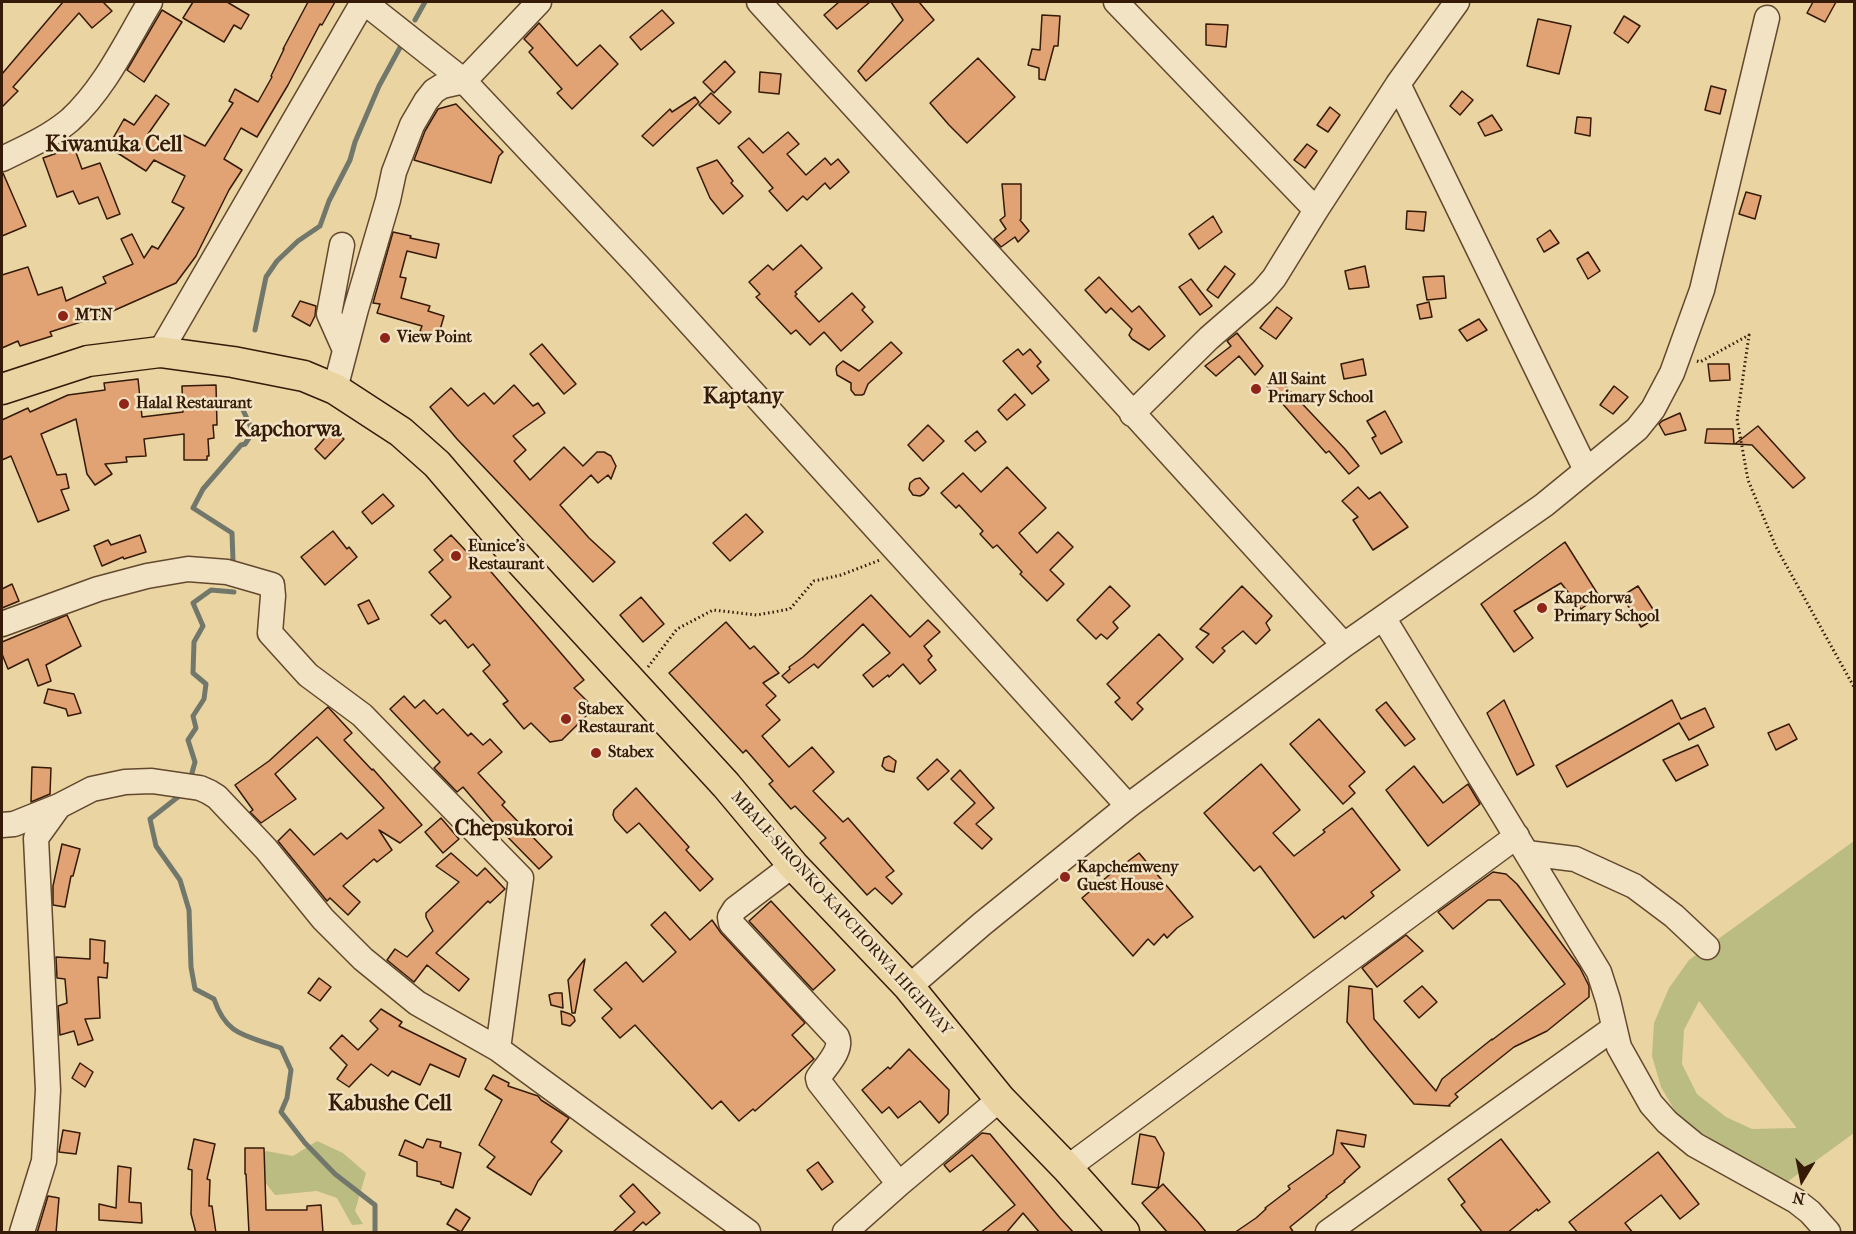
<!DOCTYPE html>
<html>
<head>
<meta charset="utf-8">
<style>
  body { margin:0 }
  #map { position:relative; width:1856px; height:1234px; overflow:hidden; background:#ead4a2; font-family:"IM FELL French Canon",serif }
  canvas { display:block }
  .frame { position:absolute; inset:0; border:3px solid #341a07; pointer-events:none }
  .north { position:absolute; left:1772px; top:1150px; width:60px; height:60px; -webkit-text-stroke:4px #f1e3c3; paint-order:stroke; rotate:190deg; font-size:16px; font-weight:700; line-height:24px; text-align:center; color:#341a07 }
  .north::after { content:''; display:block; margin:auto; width:21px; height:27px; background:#341a07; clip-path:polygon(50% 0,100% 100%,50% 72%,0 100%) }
</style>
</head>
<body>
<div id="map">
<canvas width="1856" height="1234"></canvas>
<div class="frame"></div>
<div class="north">N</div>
</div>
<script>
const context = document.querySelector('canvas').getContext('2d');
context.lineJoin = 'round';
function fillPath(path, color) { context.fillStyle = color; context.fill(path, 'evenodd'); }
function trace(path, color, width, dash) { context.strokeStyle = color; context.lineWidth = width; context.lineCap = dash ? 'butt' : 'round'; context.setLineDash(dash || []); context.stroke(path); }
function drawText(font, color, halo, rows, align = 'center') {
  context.font = font + ' "IM FELL French Canon",serif'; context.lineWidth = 5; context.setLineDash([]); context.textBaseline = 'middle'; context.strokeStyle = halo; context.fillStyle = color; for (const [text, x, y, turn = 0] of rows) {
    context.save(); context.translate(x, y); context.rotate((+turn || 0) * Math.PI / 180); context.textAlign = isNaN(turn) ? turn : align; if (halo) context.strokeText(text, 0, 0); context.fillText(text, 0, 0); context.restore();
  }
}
fillPath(new Path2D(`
  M1854 841V1133L1787 1182 1731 1152 1679 1118 1661 1087 1652 1056 1654 1023 1669 988 1689 960ZM1699 1001 1796 1127V1128L1752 1129 1726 1117 1697 1094 1682 1064 1684 1030Z
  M317 1141 343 1153 366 1173 355 1211 363 1224 352 1225 337 1198 317 1191 275 1195 254 1168 266 1151 293 1156Z`), '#bbbc82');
trace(new Path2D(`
  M415 20 425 2
  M255 330 266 277 277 261 298 241 320 226 329 201 350 160 355 142 379 86 403 42
  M233 561 232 533 193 508 203 489 241 445 245 444 253 432 239 401
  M190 780 195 762 188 740 196 728 193 716 204 699 206 684 193 673 194 642 203 626 193 603 211 590 234 592
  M183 793 150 819 156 846 180 880 189 910 191 967 195 989 214 999C227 1037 246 1035 281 1048L291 1070 287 1098 281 1112 305 1143 335 1174 375 1205V1232`), '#71786b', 5);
const building = new Path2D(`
  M63 2H103L112 11 92 28 79 13 13 87 18 91 2 107V74Z
  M193 2H227L249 15 241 29 234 25 224 42 183 18Z
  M308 2H335L322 25 320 24 288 85 257 137 241 128 224 159 242 170 229 190 196 256 176 283 88 322 87 320 50 332 52 336 20 346 18 341 2 348V275L28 267 38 295 62 287 66 301 106 283 103 277 133 264 121 239 132 234 144 258 152 246 158 249 184 208 172 202 185 176 154 160 146 171 108 147 124 119 134 125 156 95 169 104 148 134 173 150 181 134 205 146 233 103 229 101 235 89 258 102 272 77 271 76 284 49H283Z
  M839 2H870L837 29 824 15Z
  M891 2H919L934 20 866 81 858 71 903 20Z
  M1813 2H1836L1825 22 1807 13Z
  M162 10 182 22 144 82 127 70Z
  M662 10 674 23 641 50 630 37Z
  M1042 15 1060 16 1058 46H1054L1045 80 1039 79V68L1028 65 1032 49 1040 50Z
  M1624 16 1640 26 1628 43 1614 33Z
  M1538 19 1571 26 1559 74 1527 66Z
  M539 23 577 66 600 45 618 64 572 109 557 93 562 89 529 52 533 48 524 39Z
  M1206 24 1228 25 1226 47 1206 45Z
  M978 58 1015 97 967 143 949 125 930 103Z
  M725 61 735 72 714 93 703 82Z
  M760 72 781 74 779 94 759 92Z
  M1711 86 1726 90 1720 114 1705 110Z
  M1462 91 1473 100 1460 115 1450 106Z
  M711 93 731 112 719 124 699 105Z
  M695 97 699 102 653 146 642 136 670 109 672 112Z
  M456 104 503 152 499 156 491 183 414 160 425 131 438 109Z
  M1330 107 1340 115 1328 132 1317 125Z
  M1492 115 1502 130 1485 136 1478 123Z
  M1577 117 1591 118 1590 136 1575 133Z
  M788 132 799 144 787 154 806 175 825 158 831 165 838 159 849 172 830 189 825 183 807 200 803 196 787 211 769 191 773 188 738 147 749 138 763 153Z
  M1307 144 1317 151 1305 168 1294 160Z
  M74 147 82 169 100 163 120 214 107 219 98 197 79 204 73 191 57 197 43 158Z
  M717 160 733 181 731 183 743 196 723 214 710 198 697 168Z
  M2 173H3L26 226 2 236Z
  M1002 184H1021V219L1020 220 1029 231 1018 242 1015 237 1001 247 994 239 1006 229 1000 220 1005 216Z
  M1746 192 1761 196 1755 219 1739 214Z
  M1407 211 1426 212 1424 231 1406 229Z
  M1213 216 1222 232 1199 249 1189 234Z
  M1550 230 1559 243 1544 252 1537 239Z
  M393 232 411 236 410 238 439 244 436 258 407 251 400 277 406 278 401 298 430 306 428 311 444 316 438 337 420 331 422 326 377 313 380 304 373 303Z
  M801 245 822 268 795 292 797 294 795 296 819 322 852 293 865 307 862 310 873 322 841 351 824 332 810 345 796 330 791 334 756 297 760 294 749 282 768 265 773 270Z
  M1588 252 1600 271 1588 279 1577 259Z
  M1225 266 1235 274 1218 298 1207 290Z
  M1365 266 1369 287 1349 289 1345 271Z
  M1444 276 1446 298 1427 300 1423 277Z
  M1099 277 1132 312 1139 306 1165 336 1149 350 1132 339 1129 335 1132 329 1111 308 1106 313 1085 290Z
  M1191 279 1212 306 1200 315 1179 287Z
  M300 301 316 306 315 316 310 326 292 316Z
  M1429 302 1432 317 1420 319 1417 305Z
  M1277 307 1292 318 1276 339 1260 328Z
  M1479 319 1487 330 1467 341 1459 330Z
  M1237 333 1263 366 1255 375 1239 356 1216 376 1205 366 1231 346 1227 341Z
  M891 342 902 353 868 384 864 394 862 395H855L851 390V383L837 375 836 369 837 366 843 361 859 371Z
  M542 344 576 384 564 394 530 354Z
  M1018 349 1023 355 1030 349 1041 362 1037 366 1049 380 1032 394 1003 361Z
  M1363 359 1366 375 1344 379 1341 364Z
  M1708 364H1729L1730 380 1710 381Z
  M1275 375 1345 449 1359 466 1349 474 1329 451 1326 453 1266 385Z
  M138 379 142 417 183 412 182 386 216 385 217 425H213L214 438 208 439 209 456H207V460H184V434L144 439 146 456 126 457 127 462 105 464 112 474 95 485 87 474 76 419 41 434 57 475 66 474 69 488 61 490 69 510 38 522 11 456 2 460V420L28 408 30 412 68 395 105 390 104 383Z
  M514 385 533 406 538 403 545 413 513 436 526 450 514 461 530 480 564 447 583 466 597 452H604L611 456 616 466 611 479 608 475 598 483 591 475 560 505 589 538 615 562 593 582 457 439 430 407 451 388 468 406 484 393 494 404Z
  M1614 386 1628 397 1613 414 1600 405Z
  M1015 394 1025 405 1007 420 998 410Z
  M1385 411 1402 442 1381 454 1372 438 1376 436 1367 421Z
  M1680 413 1686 430 1665 435 1659 424 1662 421Z
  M928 425 944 441 923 461 908 445Z
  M1758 426 1805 478 1793 488 1752 445 1735 444Z
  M333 429 344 439 325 459 315 449Z
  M1707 429H1733L1734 444 1705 443Z
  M977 431 986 442 975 451 965 441Z
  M1007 467 1046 508 1019 533 1037 553 1058 532 1073 547 1050 570 1064 584 1047 601 1020 574 1022 572 997 545 993 548 980 534 983 531 959 505 956 508 941 493 963 473 981 492Z
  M920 478 929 488 924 494 920 496 913 495 909 489 910 483 915 479Z
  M1358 487 1369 499 1380 492 1408 527 1373 550 1353 520 1358 517 1342 501Z
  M383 494 394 506 372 524 362 512Z
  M746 514 763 532 730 561 713 543Z
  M333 531 347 549 349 547 357 557 325 585 301 557Z
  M140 535 146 552 124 559 123 557 102 566 94 546 108 540 111 545Z
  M451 535 483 569 486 566 584 680 574 688 594 708 562 740 550 742 531 723 524 729 503 704 508 701 483 671 490 665 473 644 468 648 445 620 440 624 431 615 451 597 429 572 443 560 434 550Z
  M1565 542 1599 596 1581 609 1561 583 1514 611 1533 638 1514 652 1481 604Z
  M12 584 19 601 2 608V589Z
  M1110 586 1130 606 1113 622 1118 628 1107 639 1101 634 1096 639 1077 620Z
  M1242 586 1272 616 1266 623 1270 630 1256 644 1243 631 1222 648 1225 651 1213 663 1196 647 1209 634 1200 629Z
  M1638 586 1658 617 1641 627 1622 596Z
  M871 595 910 637 928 620 940 632 924 646 932 656 928 660 936 670 920 684 903 664 889 677 888 675 873 687 863 675 890 653 863 624 818 668 814 664 789 683 782 676 790 669 789 667 803 657Z
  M641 597 664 624 643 642 620 615Z
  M369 600 379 619 368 624 358 605Z
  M67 615 81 646 46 665 51 681 38 686 28 659 8 669 2 654V642Z
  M726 622 750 649 754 646 779 673 763 683 776 696 766 705 780 720 762 736 789 767 812 747 834 772 813 791 843 822 848 818 894 871 886 877 902 894 892 904 875 888 867 895 820 843 826 838 795 806 791 809 769 784 773 781 746 750 743 753 669 673Z
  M1159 634 1183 659 1137 703 1143 709 1132 720 1115 702 1120 698 1107 684Z
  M48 689 74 694 81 713 68 716 66 709 44 703Z
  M404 696 415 708 424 700 437 714 443 709 468 736 471 733 483 745 490 739 502 752 478 773 505 802 502 805 552 857 539 869 492 821 463 787 457 792 434 768 440 762 390 709Z
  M1504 700 1534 765 1517 775 1487 713Z
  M1672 700 1681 719 1705 708 1714 727 1689 740 1679 723 1567 787 1556 766Z
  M1386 702 1415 739 1405 746 1376 710Z
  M328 707 352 733 344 740 372 770 373 769 422 825 400 843 379 830 392 850 377 862 374 859 343 886 360 902 348 915 330 898 327 901 278 841 290 829 314 855 341 833 347 839 384 808 317 737 275 774 296 799 261 823 250 812 253 810 235 785 269 761Z
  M1319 719 1365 772 1349 786 1355 793 1343 804 1290 744Z
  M1789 724 1797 739 1776 750 1768 733Z
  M1698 745 1708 765 1676 781 1663 760Z
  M889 756 896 761 894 772 886 770 882 766 884 758Z
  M937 759 949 771 928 790 917 778Z
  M1261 764 1300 810 1273 833 1294 856 1325 832 1323 830 1352 808 1400 870 1371 892 1374 896 1345 919 1343 916 1314 938 1260 866 1254 871 1204 813Z
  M1414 766 1443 803 1468 784 1480 804 1428 846 1386 790Z
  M32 767 51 768 50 794 31 802Z
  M960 770 994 808 976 824 992 839 982 849 954 823 975 803 951 779Z
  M636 788 689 847 686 850 713 879 700 891 639 823 627 833 615 820 613 815 614 810Z
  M441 818 459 839 443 853 425 832Z
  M62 844 80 849 73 876H71L65 907 53 905V886Z
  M451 853 477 876 485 868 505 889 490 903 488 901 436 953 469 979 459 991 427 965 414 982 387 960 395 949 407 957 433 931 426 917V913L459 882 436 866Z
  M1139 853 1193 917 1177 928 1167 938 1164 934 1154 945 1148 939 1133 956 1082 898 1108 876Z
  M1493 872 1506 874 1517 884 1580 968 1589 986V997L1547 1031 1514 1047 1455 1094 1458 1097 1449 1105 1450 1106 1414 1104 1369 1050 1347 1022 1349 986 1372 989 1374 1019 1436 1091 1442 1079 1492 1039V1040L1565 984 1500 900H1488L1453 929 1438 912Z
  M771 901 835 970 813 990 749 921Z
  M665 912 690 940 712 920 721 933 805 1023 792 1035 814 1059 755 1111 753 1109 739 1121 721 1101 712 1109 635 1025 620 1038 602 1018 612 1009 594 990 626 962 643 982 676 952 651 925Z
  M1406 935 1423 951 1377 987 1362 968Z
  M90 939 105 941 104 963H108L107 978 98 977 100 1018 85 1019 93 1040 78 1045 74 1031 60 1035 58 1006 67 1003 65 979 57 978 56 957 90 959Z
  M585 959 575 1013H572L568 980Z
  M319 978 331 987 320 1001 308 993Z
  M1422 986 1437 1002 1419 1018 1404 1001Z
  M555 993H562L563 1008 551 1005 549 995Z
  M381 1009 402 1022 399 1026 466 1059 459 1077 430 1064 420 1085 392 1071 388 1076 371 1064 349 1087 337 1079 347 1065 330 1048 342 1035 358 1050 378 1029 370 1021Z
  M561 1011 570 1014 574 1017 575 1021 570 1026 562 1024Z
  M909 1049 949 1090 948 1114 939 1123 920 1101 898 1118 889 1107 882 1113 862 1090 888 1067 890 1069Z
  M80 1063 93 1072 85 1087 72 1078Z
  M493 1075 509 1083 508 1086 538 1096 541 1100 569 1118 551 1142 562 1151 538 1181 531 1195 487 1167 495 1157 479 1145 502 1100 485 1089Z
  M63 1130 80 1133 76 1154 59 1152Z
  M1337 1130 1366 1135 1364 1147 1341 1143 1360 1167 1344 1181 1345 1182 1326 1196 1327 1197 1290 1227 1294 1233H1234L1256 1218 1266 1209 1265 1208 1290 1189 1288 1186 1333 1154Z
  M982 1133 990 1134 1060 1218 1074 1233H1040L1023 1213 1006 1233H980L1015 1205 972 1155 950 1172 944 1165Z
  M1140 1134 1155 1137 1164 1153 1158 1188 1132 1184Z
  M194 1139 215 1144 207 1179 210 1180 209 1206H212L216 1233H196L191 1214 192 1170 188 1169Z
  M427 1139 441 1142 440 1147 461 1153 453 1188 441 1184V1182L417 1176V1162L399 1155 405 1140 423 1148Z
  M1501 1139 1550 1202 1538 1211 1537 1209 1507 1233H1483L1461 1205 1465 1202 1448 1179Z
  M245 1148H264L266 1210H307V1206L321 1205 323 1233H249L246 1174H245Z
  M1658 1152 1699 1204 1680 1219 1661 1195 1625 1223 1633 1233H1578L1569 1222Z
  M818 1162 833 1182 822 1190 807 1170Z
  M118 1166 131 1168 129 1202 141 1203 142 1223 99 1220V1204L116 1208Z
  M633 1184 660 1213 646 1225 643 1222 631 1233H612L635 1212 620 1196Z
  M1163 1184 1197 1221 1207 1233H1168L1142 1203Z
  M48 1196 59 1198 56 1233H37Z
  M456 1209 470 1218 461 1232 447 1224Z`);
fillPath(building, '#e2a374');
trace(building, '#341a07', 1.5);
const minor = new Path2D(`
  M364 2 464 81 639 267 1128 806
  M759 2 1344 645
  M1116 2 1316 210
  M1398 84 1586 470
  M2 159C25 148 50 137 70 120 105 88 126 42 150 2
  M342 245 329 314 345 350
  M160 352 363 2
  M335 389 356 309 388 200 394 172 412 125 426 101 434 91 442 86 464 81 539 2
  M1132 414 1209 338 1262 292 1274 278 1316 210 1398 84 1457 2
  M1384 619 1599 972 1608 1000 1619 1047 1651 1104 1667 1122 1695 1145 1796 1201 1810 1212 1828 1232
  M2 624 98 589 147 576 188 569 227 572 272 585 273 596 270 633 308 675 362 715 521 878 498 1049
  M2 825 14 824 59 806
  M1527 853 1575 859 1634 886 1674 916 1707 947
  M793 865 735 909 730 917 731 923 837 1037C843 1050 825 1067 818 1078L819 1082 899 1184
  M909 987 982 924 1128 806 1344 645 1544 505 1637 429 1653 409 1672 373 1702 290 1767 18
  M1067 1168 1517 836
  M22 1232 44 1161 48 1090 36 838 59 806 92 789 125 782 152 781 200 788 209 792 217 797 266 849 323 919 363 959 417 1003 498 1049 748 1232
  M845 1232 899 1184 1000 1099
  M1328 1232 1614 1028`);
const major = new Path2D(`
  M2 389 88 361 160 352 233 362 304 376 335 389 401 432 437 464 516 556 726 785 793 865 909 987 1000 1099 1067 1168 1124 1232`);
trace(minor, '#62482e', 27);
trace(major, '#341a07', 33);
trace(new Path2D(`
  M1697 361 1700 362 1749 335 1737 419 1748 480 1776 547 1854 687
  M648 667 677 629 713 610 757 615 790 609 814 581 841 575 880 560`), '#341a07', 3, [1.5, 3]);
trace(minor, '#f1e3c3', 24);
trace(major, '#ead4a2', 30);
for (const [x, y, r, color] of [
  [63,316,6,"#8f2418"],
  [385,338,6,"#8f2418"],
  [1256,389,6,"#8f2418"],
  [124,404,6,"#8f2418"],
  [456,556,6,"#8f2418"],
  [1542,608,6,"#8f2418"],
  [566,719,6,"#8f2418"],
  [596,753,6,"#8f2418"],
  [1065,877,6,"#8f2418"]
]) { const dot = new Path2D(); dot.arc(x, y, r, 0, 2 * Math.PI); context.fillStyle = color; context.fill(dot); trace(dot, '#f1e3c3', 2); }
drawText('bold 16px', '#341a07', '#f1e3c3', [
  ["MTN",75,316],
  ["View Point",397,338],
  ["All Saint",1268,380],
  ["Primary School",1268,398],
  ["Halal Restaurant",136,404],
  ["Eunice's",468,547],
  ["Restaurant",468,565],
  ["Kapchorwa",1554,599],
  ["Primary School",1554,617],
  ["Stabex",578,710],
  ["Restaurant",578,728],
  ["Stabex",608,753],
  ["Kapchemweny",1077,868],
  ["Guest House",1077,886]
], 'left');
drawText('16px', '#341a07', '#f1e3c3', [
  ["MBALE-SIRONKO-KAPCHORWA HIGHWAY",841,914,48]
]);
drawText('bold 22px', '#341a07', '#f1e3c3', [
  ["Kiwanuka Cell",114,146],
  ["Kaptany",743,398],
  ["Kapchorwa",288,431],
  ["Chepsukoroi",514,830],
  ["Kabushe Cell",390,1105]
]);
</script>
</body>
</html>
